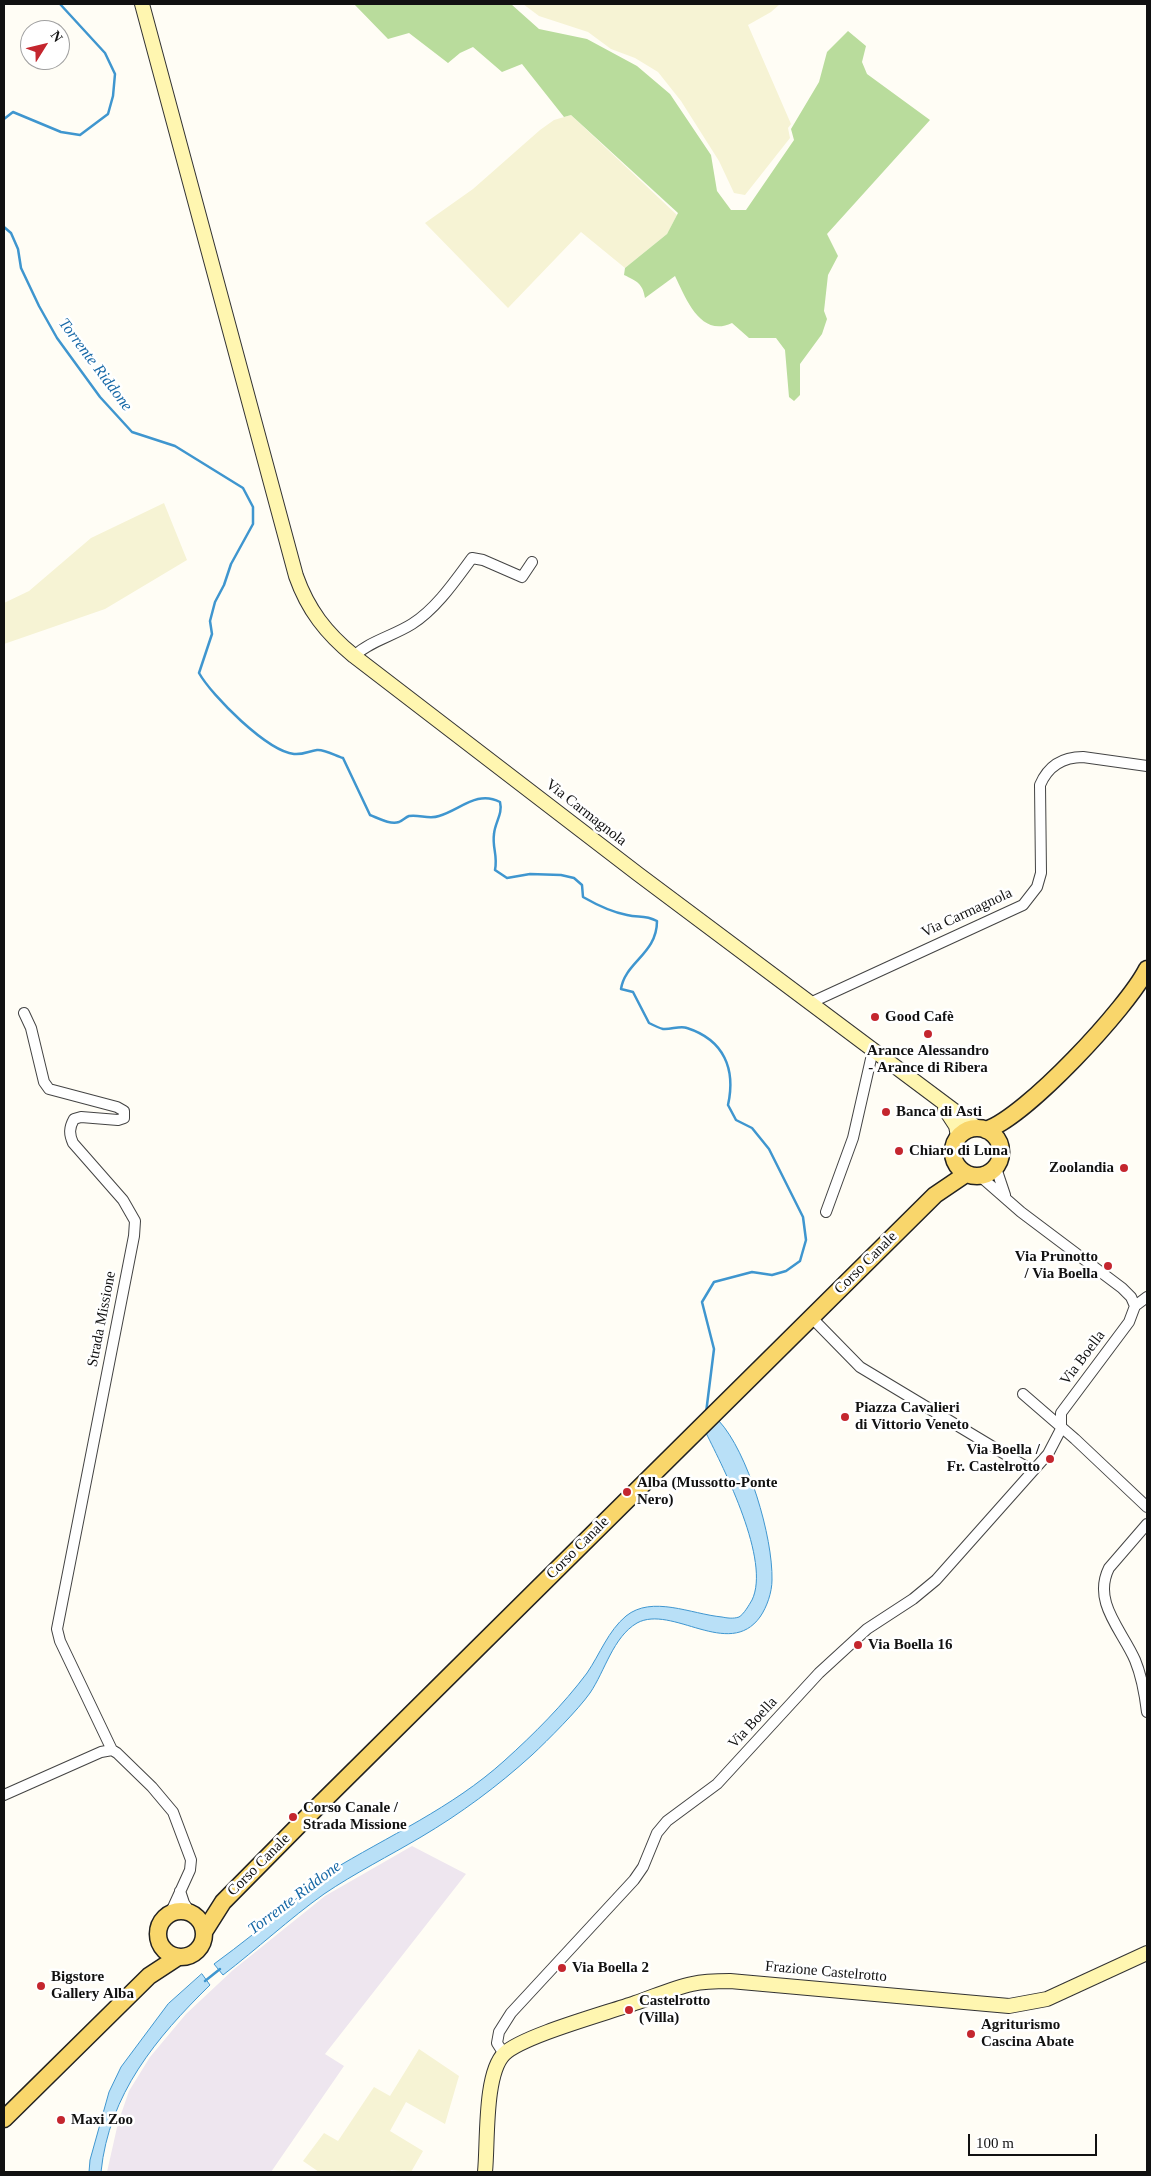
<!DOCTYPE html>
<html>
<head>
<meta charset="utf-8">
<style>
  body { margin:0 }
  #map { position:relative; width:1151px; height:2176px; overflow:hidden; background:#fffdf5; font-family:Georgia,serif }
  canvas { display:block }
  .frame { position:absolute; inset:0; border:5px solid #111; pointer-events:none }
  .north { position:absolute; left:20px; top:20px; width:50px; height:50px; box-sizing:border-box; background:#fff; border:1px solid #a0a0a0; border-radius:50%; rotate:54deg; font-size:14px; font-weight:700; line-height:20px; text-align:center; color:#111 }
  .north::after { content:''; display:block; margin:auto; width:18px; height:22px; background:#c4262e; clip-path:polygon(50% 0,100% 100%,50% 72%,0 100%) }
  .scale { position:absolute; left:968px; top:2134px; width:129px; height:22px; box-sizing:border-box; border:2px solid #111; border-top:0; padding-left:6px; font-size:15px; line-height:18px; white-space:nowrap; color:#111; -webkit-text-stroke:4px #fff; paint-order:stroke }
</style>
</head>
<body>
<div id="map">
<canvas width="1151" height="2176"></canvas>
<div class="frame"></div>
<div class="north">N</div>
<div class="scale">100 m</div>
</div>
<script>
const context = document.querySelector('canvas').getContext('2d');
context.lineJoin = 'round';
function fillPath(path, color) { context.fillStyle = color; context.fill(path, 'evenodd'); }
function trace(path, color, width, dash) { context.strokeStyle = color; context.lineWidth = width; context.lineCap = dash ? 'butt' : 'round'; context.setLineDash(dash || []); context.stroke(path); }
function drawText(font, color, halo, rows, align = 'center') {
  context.font = font + ' Georgia,serif'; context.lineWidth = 5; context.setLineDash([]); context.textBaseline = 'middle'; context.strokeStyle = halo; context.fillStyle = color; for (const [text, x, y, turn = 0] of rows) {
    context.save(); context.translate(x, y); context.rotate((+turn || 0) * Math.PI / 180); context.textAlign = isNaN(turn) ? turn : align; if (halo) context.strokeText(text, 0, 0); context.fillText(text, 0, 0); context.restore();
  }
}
fillPath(new Path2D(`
  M412 1846 466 1874 325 2054 344 2066 271 2172H107L118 2123 129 2091 150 2057 186 2014 233 1970 325 1896Z`), '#eee6ef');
fillPath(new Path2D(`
  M523 4H780L771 12 748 25 791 124 788 128 790 138 745 195 734 193 719 161 681 101 658 72 635 58 611 49 588 32 539 16Z
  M571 115 677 215 667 234 625 268 581 232 508 308 425 223 473 189 540 130 554 120Z
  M164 503 187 560 105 609 4 644V603L29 591 91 538Z
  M419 2049 459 2076 445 2124 406 2102 390 2131 423 2151 411 2172 391 2170 389 2172H319L303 2161 324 2133 338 2141 374 2087 390 2096Z`), '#f6f3d4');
fillPath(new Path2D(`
  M354 4H511L539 29 587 39 637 66 670 94 711 155 717 191 731 210H746L794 140 791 129 819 82 827 52 848 31 866 46 862 62 867 74 930 120 827 234 838 256 828 275 824 311 827 319 822 334 800 364V395L794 401 789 397 785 350 776 338H749L732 323C701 338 686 299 675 276L645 298C643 284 637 281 624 275L625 268 667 234 678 213 571 115 564 117 522 64 502 72 473 47 460 53 448 63 409 33 388 39Z`), '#b9dc9c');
const water = new Path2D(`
  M719 1421C748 1452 773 1537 772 1580 772 1592 767 1607 760 1617 729 1660 672 1604 637 1623 613 1637 605 1671 590 1693 578 1710 548 1740 532 1755 498 1786 460 1814 421 1837 389 1856 355 1873 324 1894 289 1919 257 1949 223 1975L214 1964C240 1945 265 1925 289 1905 302 1894 315 1881 329 1872 388 1836 452 1808 504 1761 534 1734 563 1705 587 1673 600 1654 608 1631 626 1616 652 1595 691 1614 722 1617 727 1618 733 1619 739 1617 744 1614 749 1605 752 1600 771 1561 724 1469 706 1433Z
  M202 1974 210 1985C156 2038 109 2094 101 2172H89L90 2160 109 2092 121 2067 168 2004Z`);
fillPath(water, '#b9e0f7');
trace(water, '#3f96cf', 1);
trace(new Path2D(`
  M4 119 13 112 61 132 80 135 108 114 113 96 115 74 105 53 60 4
  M4 227 11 233 18 249 21 268 39 306 57 338 100 397 132 432 175 446 243 488 253 507V524L231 564 224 585 215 602 210 621 212 634 199 673C212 696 267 751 294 754 303 755 309 751 317 750 324 749 336 756 343 758L370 815C378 818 390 825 399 822 403 820 406 817 409 816 419 814 429 820 439 816 460 810 477 790 500 802 503 814 495 822 494 834 492 848 498 855 495 870L507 878 530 874 561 875 574 878 582 885 583 897C597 905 611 912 627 915 639 918 644 914 657 921 657 954 625 962 621 989L633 992 649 1023C653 1025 659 1028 663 1029 671 1030 680 1025 687 1028 724 1040 736 1069 728 1105L736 1120 752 1128 769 1149 803 1217 806 1240 800 1261 786 1271 772 1275 752 1272 714 1282 702 1302 714 1349 706 1413
  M205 1981 220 1969`), '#3f96cf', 2.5);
const street = new Path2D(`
  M354 656C370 641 393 636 412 624 436 609 455 581 472 558L483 560 522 577 532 562
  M810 1003 1023 905 1037 887 1041 873 1040 785C1048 766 1063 757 1083 757L1147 766
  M24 1013 31 1028 44 1082 49 1089 117 1107 124 1111V1118L118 1120 81 1117 74 1119C69 1128 69 1134 73 1143L123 1200 135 1221 134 1236 57 1629 60 1641 112 1750
  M996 1168 1005 1195
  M826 1212 853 1138 873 1050
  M1135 1306 1147 1297
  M811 1317 860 1367 1033 1471
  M1023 1394 1075 1439 1147 1507
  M1147 1524 1109 1568C1092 1602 1122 1630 1135 1660 1142 1677 1145 1695 1147 1712
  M4 1795 101 1752 112 1750 117 1753 152 1787 173 1812 191 1860 190 1870 170 1914
  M180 1891 184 1903 190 1912
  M504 2054 497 2043 499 2032 511 2013 634 1880 643 1867 657 1833 667 1821 717 1784 819 1673 867 1629 913 1599 936 1580 1048 1454 1061 1429V1413L1129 1322 1135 1306 1131 1297 1122 1288 1021 1212 981 1177`);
const secondary = new Path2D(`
  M142 4 296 576C308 610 326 633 354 656L638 874 976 1127
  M945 1109 956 1126 958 1136
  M485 2172C488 2143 484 2074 504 2054 522 2036 607 2013 635 2003 653 1997 673 1988 692 1984 705 1981 717 1981 730 1981L1009 2006 1047 1999 1147 1953`);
const primary = new Path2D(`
  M953 1152a24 24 0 1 1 48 0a24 24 0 1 1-48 0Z
  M986 1130C1026 1117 1128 1007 1147 969
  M158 1934a23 23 0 1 1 46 0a23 23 0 1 1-46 0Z
  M204 1932 223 1902 302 1822 935 1195 966 1174
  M4 2119 149 1976 178 1957`);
trace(street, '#444', 12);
trace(secondary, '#333', 16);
trace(primary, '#222', 19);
trace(street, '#fff', 10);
trace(secondary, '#fff6b0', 14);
trace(primary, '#f9d66b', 16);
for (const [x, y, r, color] of [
  [875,1017,5,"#c4262e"],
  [928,1034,5,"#c4262e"],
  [886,1112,5,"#c4262e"],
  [899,1151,5,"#c4262e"],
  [1124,1168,5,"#c4262e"],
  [1108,1266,5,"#c4262e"],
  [845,1417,5,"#c4262e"],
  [1050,1459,5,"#c4262e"],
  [627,1492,5,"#c4262e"],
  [858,1645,5,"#c4262e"],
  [293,1817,5,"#c4262e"],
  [562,1968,5,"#c4262e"],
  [41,1986,5,"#c4262e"],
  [629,2010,5,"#c4262e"],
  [971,2034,5,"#c4262e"],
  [61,2120,5,"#c4262e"]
]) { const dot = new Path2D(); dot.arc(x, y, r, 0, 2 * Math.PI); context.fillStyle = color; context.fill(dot); trace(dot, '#fff', 2); }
drawText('15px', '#111', '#fff', [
  ["Via Carmagnola",586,813,38],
  ["Via Carmagnola",967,913,-25],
  ["Corso Canale",866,1263,-45],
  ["Strada Missione",102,1319,-79],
  ["Via Boella",1083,1358,-53],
  ["Corso Canale",578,1548,-45],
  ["Via Boella",753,1723,-47],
  ["Corso Canale",259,1865,-45],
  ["Frazione Castelrotto",826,1972,5]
]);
drawText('bold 15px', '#111', '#fff', [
  ["Good Cafè",885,1017],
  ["Arance Alessandro",928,1051,"center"],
  ["- Arance di Ribera",928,1068,"center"],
  ["Banca di Asti",896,1112],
  ["Chiaro di Luna",909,1151],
  ["Zoolandia",1114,1168,"right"],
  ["Via Prunotto",1098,1257,"right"],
  ["/ Via Boella",1098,1274,"right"],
  ["Piazza Cavalieri",855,1408],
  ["di Vittorio Veneto",855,1425],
  ["Via Boella /",1040,1450,"right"],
  ["Fr. Castelrotto",1040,1467,"right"],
  ["Alba (Mussotto-Ponte",637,1483],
  ["Nero)",637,1500],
  ["Via Boella 16",868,1645],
  ["Corso Canale /",303,1808],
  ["Strada Missione",303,1825],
  ["Via Boella 2",572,1968],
  ["Bigstore",51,1977],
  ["Gallery Alba",51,1994],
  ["Castelrotto",639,2001],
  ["(Villa)",639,2018],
  ["Agriturismo",981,2025],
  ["Cascina Abate",981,2042],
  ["Maxi Zoo",71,2120]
], 'left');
drawText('italic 16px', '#1768a6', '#fff', [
  ["Torrente Riddone",95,365,53],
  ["Torrente Riddone",295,1898,-37]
]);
</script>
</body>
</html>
